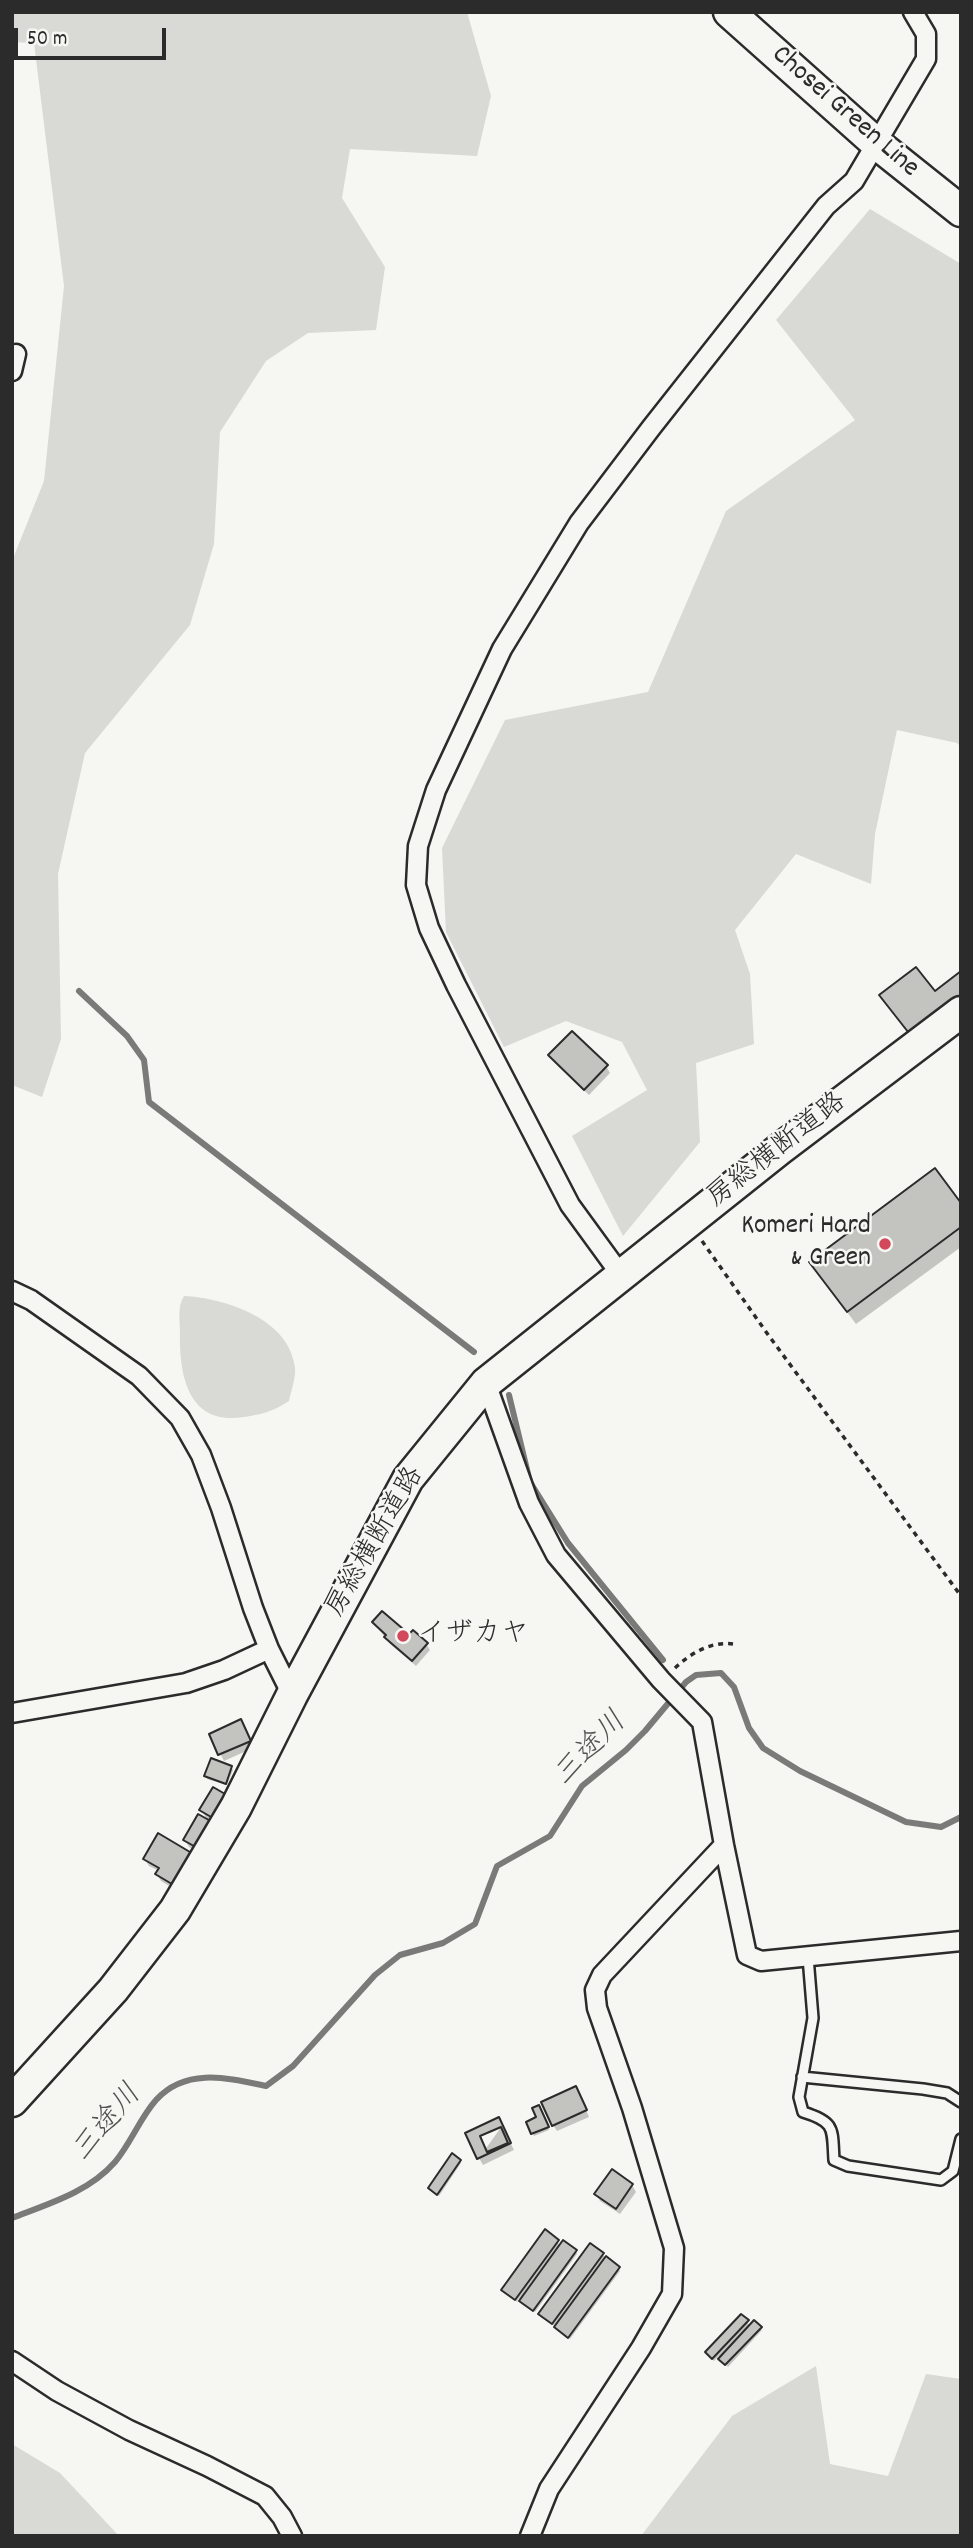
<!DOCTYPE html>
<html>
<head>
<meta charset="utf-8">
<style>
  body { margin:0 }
  #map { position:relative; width:973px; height:2548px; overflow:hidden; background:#f6f6f2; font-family:Dekko,sans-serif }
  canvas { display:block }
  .frame { position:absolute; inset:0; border:14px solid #2b2b2b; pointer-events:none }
  .scale { position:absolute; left:14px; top:28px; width:152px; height:32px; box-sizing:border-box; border:4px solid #2b2b2b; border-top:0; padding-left:9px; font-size:21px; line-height:24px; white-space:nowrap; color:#2b2b2b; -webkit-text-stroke:5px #f6f6f2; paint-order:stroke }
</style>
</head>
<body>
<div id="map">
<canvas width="973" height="2548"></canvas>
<div class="frame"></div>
<div class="scale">50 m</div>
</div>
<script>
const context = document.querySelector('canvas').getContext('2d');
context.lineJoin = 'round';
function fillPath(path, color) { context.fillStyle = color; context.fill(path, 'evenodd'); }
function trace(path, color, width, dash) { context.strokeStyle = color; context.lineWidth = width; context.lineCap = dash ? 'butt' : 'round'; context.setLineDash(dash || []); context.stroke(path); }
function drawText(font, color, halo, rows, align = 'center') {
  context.font = font + ' Dekko,"Klee One",sans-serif'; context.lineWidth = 5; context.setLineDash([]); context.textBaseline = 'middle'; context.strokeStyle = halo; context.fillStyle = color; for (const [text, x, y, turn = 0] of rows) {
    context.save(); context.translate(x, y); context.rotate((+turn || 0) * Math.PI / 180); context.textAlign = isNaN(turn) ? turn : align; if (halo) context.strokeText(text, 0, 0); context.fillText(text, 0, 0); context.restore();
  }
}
fillPath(new Path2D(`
  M12 12H467L491 96 477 156 350 149 342 198 385 267 376 330 308 333 266 361 220 432 214 544 190 625 85 753 58 874 61 1039 42 1097 12 1085V561L44 481 64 286 34 43 12 42Z
  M870 209 961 264V747L957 743 897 730 875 834 871 884 796 854 735 930 750 974 754 1044 696 1063 700 1142 623 1236 572 1136 647 1090 622 1042 566 1021 504 1047 446 932 442 848 505 720 648 692 726 511 855 420 776 320Z
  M184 1296C225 1298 290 1319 295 1368 296 1378 291 1391 289 1401 272 1412 263 1414 244 1417 189 1426 179 1377 180 1333 180 1320 177 1307 184 1296Z
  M816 2366 830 2464 888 2476 926 2374 961 2379V2536H641L732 2416Z
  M12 2444 60 2473 119 2536H12Z`), '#d9d9d5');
fillPath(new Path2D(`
  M550 1056 606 1066 610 1073 589 1095 554 1062Z
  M961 1206V1247L856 1324 820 1276Z
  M374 1623 426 1644 430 1650 416 1666 390 1644Z
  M245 1728 253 1748 224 1761 211 1735Z
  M231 1767 233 1770 227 1785 207 1779 206 1776Z
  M231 1799 205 1856 189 1847 185 1840 208 1822 202 1810Z
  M159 1836 181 1893 161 1881 157 1874 159 1871 149 1866 145 1859Z
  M579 2094 589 2117 557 2131 553 2125Z
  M538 2107 549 2130 534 2136 528 2123 539 2118Z
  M502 2126 514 2150 483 2165 479 2158Z
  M460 2161 461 2163 439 2196 431 2191 430 2189Z
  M632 2185 636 2192 620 2214 600 2201 596 2194Z
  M557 2241 560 2246 576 2251 577 2254 535 2312 522 2303 519 2298 517 2302 503 2290Z
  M603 2255 620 2271 570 2339 540 2314Z
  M747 2322 750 2327 760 2328 762 2330 728 2367 719 2356 714 2361 708 2355Z`), '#0003');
trace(new Path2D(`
  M79 991 127 1036 144 1060 149 1102 474 1352
  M509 1395 530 1482 568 1543 663 1660
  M12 2218C48 2204 89 2192 115 2162 131 2143 140 2118 156 2100 186 2067 228 2078 266 2086L293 2066 375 1975 400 1955 443 1943 475 1924 497 1866 550 1836 582 1786 626 1750 645 1731 686 1682 696 1675 721 1673 734 1687 749 1728 763 1748 800 1771 906 1822 941 1827 961 1817`), '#7a7a78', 6);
const building = new Path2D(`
  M916 967 935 991 961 971V1001L912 1037 879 995Z
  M572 1031 608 1065 584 1090 548 1055Z
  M935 1168 961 1203V1227L847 1312 809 1262Z
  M382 1611 409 1634 413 1630 428 1643 412 1661 384 1637 386 1635 372 1622Z
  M241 1719 251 1741 218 1755 209 1734Z
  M211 1758 232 1766 226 1784 204 1776Z
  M213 1787 232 1798 218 1821 199 1810Z
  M198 1814 216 1824 201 1850 183 1840Z
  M158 1833 195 1855 177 1887 155 1874 159 1868 143 1859Z
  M576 2086 587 2110 552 2126 541 2102Z
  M539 2105 549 2127 531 2134 526 2122 536 2117 532 2108Z
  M499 2117 511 2143 477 2159 465 2133Z
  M501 2127 508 2143 487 2152 480 2136Z
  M452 2153 461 2160 437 2195 428 2188Z
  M612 2169 633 2184 616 2209 594 2194Z
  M545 2229 559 2240 515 2300 501 2290Z
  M563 2240 577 2250 533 2311 519 2301Z
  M590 2243 604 2253 552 2324 538 2314Z
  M606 2256 620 2267 568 2338 554 2327Z
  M741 2314 749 2320 712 2359 705 2352Z
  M754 2320 762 2327 725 2365 718 2359Z`);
fillPath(building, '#c3c3c0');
trace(building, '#2b2b2b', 2);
const service = new Path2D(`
  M808 1957 813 2018 799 2097 803 2112C836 2122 832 2129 834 2160L848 2166 941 2180 953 2171 961 2139
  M802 2077 923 2089 947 2093 961 2102`);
const minor = new Path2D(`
  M12 371 16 354
  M621 1275 570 1205 456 985 429 928 416 885 418 846 436 790 502 649 579 523 651 428 826 206 854 181 926 59V34L913 12
  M12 1291 31 1300 139 1376 180 1418 201 1455 221 1508 253 1608 269 1649 292 1695
  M486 1383 529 1503 556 1555 661 1680 702 1722 724 1845 747 1955 761 1961 961 1941
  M12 1713 186 1683 224 1670 269 1649
  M12 2361 57 2391 129 2430 207 2466 265 2496 282 2517 292 2536
  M530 2536 549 2489 641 2348 672 2294 674 2248 632 2108 597 2008 595 1990 602 1975 724 1845`);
const trunk = new Path2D(`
  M729 12 877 144 961 211
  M12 2101 113 1990 175 1910 236 1807 292 1695 408 1479 486 1383 780 1149 961 1012`);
trace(service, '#2b2b2b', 14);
trace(minor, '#2b2b2b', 23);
trace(trunk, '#2b2b2b', 35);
trace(new Path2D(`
  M702 1241 769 1336 961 1596
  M675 1668C691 1653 711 1641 733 1644`), '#2b2b2b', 3.5, [5, 5]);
trace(service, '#f6f6f2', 9);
trace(minor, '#f6f6f2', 18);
trace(trunk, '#f6f6f2', 30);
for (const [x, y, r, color] of [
  [885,1244,7,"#d1495b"],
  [403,1636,7,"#d1495b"]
]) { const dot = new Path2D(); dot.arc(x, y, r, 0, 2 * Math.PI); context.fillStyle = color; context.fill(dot); trace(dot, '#f6f6f2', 2.5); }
drawText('28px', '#2b2b2b', '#f6f6f2', [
  ["Chosei Green Line",844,113,41],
  ["房総横断道路",778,1152,-38],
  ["房総横断道路",377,1543,-60]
]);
drawText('28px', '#2b2b2b', '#f6f6f2', [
  ["Komeri Hard",871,1228],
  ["& Green",871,1260],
  ["イザカヤ",417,1636,"left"]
], 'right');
drawText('italic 30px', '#525251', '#f6f6f2', [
  ["三途川",592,1751,-46],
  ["三途川",109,2125,-50]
]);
</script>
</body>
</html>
